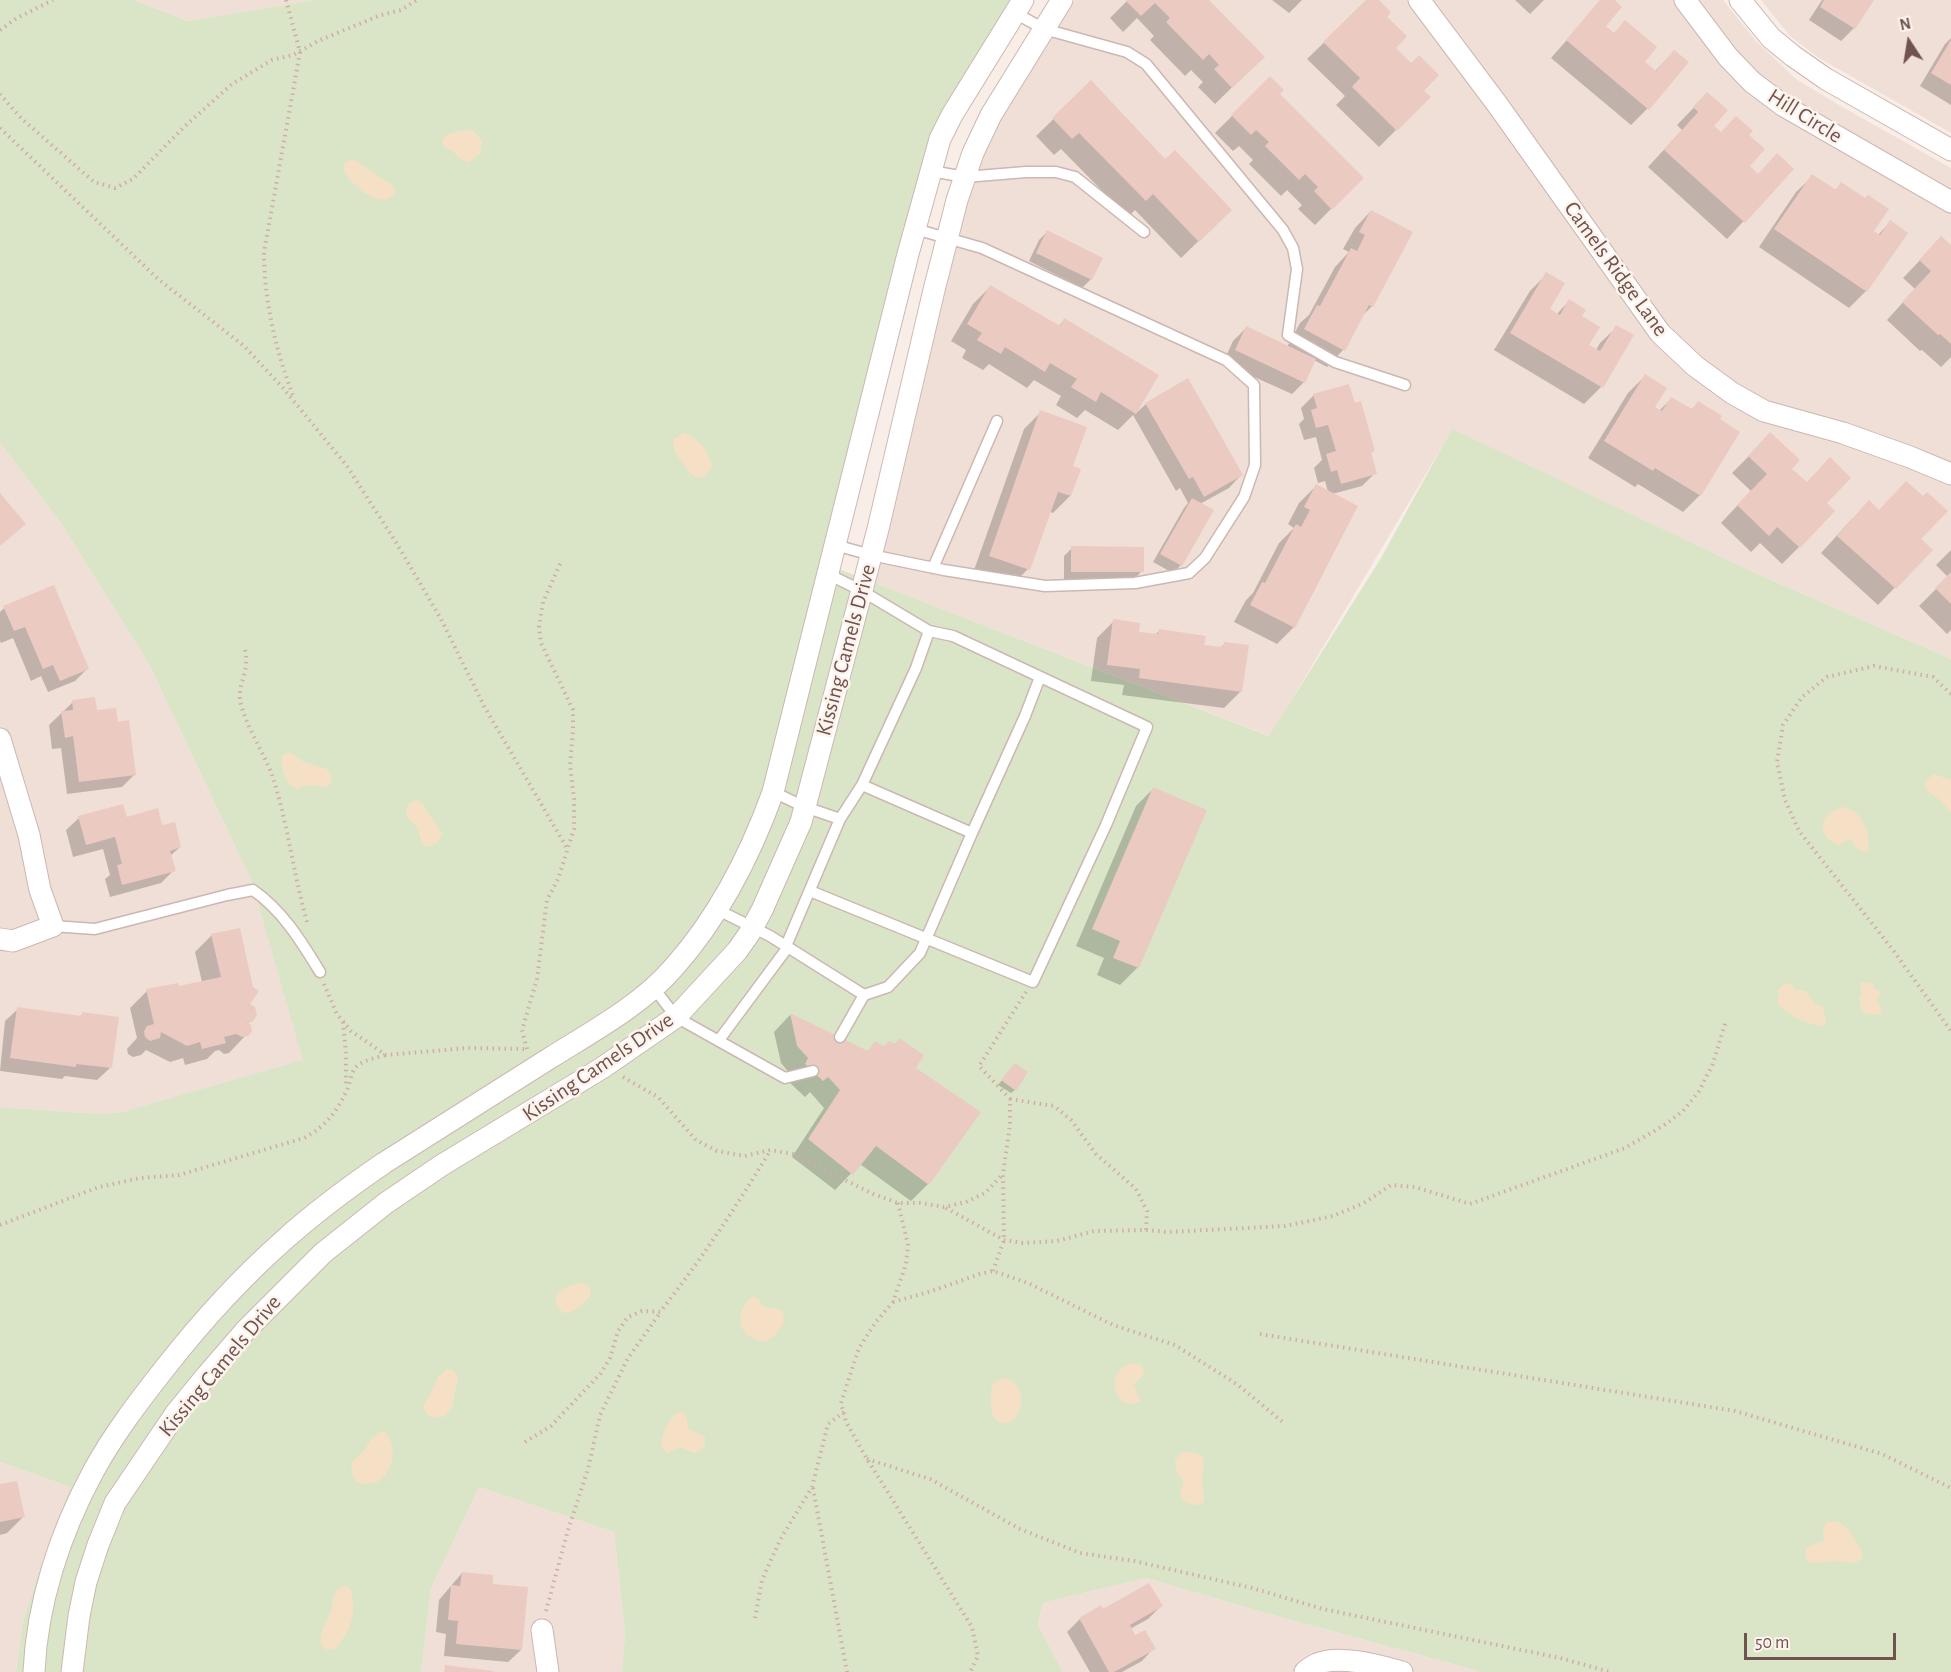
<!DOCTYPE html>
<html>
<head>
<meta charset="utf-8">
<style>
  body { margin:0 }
  #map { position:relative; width:1951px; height:1672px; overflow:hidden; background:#f9eee7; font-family:"Alegreya Sans",sans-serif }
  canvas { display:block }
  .north { position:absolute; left:1879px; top:12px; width:60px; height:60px; -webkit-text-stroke:4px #fdf3ed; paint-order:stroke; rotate:348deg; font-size:16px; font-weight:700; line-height:24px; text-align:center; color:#70534f }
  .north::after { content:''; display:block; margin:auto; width:21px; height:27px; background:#70534f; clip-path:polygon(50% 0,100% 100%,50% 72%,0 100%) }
  .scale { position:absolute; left:1744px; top:1633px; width:152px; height:27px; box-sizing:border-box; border:3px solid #70534f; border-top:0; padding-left:8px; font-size:18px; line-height:21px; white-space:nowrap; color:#70534f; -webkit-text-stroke:4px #fdf3ed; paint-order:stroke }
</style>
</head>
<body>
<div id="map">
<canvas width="1951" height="1672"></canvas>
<div class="north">N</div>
<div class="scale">50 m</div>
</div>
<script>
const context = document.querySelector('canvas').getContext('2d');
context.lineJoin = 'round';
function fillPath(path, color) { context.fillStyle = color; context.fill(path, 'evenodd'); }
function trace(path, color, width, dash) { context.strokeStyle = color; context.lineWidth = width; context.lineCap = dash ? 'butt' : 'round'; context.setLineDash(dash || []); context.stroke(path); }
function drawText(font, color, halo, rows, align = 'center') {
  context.font = font + ' "Alegreya Sans",sans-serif'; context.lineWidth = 5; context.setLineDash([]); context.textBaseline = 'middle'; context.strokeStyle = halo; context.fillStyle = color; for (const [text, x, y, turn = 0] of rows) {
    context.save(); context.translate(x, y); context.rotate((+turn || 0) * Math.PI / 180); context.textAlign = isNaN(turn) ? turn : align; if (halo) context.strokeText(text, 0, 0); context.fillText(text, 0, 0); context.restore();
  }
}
fillPath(new Path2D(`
  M134 0H314L188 21Z
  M1075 0H1723L1756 41 1796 79 1844 108 1951 168V659L1753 572 1452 430 1270 736 874 583 965 206 981 157 992 132Z
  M1761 0H1951V133L1819 58 1790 36Z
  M0 443 61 523 149 664 251 880 304 1061 122 1112 99 1114 0 1107Z
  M0 1462 70 1487 39 1571 23 1621 16 1672H0Z
  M479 1487 614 1532 625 1633 622 1672H421L431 1589Z
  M1146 1578 1262 1612 1482 1672H1063L1038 1625 1043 1603Z`), '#f0dfd6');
fillPath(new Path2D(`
  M0 0H134L188 21 314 0H1014L939 122 823 563 1269 736 1381 558 1452 429 1753 572 1951 659V1672H1482L1262 1612 1146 1578 1043 1603 1038 1625 1063 1672H622L625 1633 614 1532 479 1487 431 1589 421 1672H16L23 1621 39 1571 70 1487 0 1462V1107L99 1114 122 1112 303 1060 251 880 149 664 61 523 0 443Z`), '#dae5c7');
fillPath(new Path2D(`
  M469 130 474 131 482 141 480 154 469 162C460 160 459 156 452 151 450 150 445 148 444 146 436 133 462 131 469 130Z
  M355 160 393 186 396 192C382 213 353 185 344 172V164L350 160Z
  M683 433C696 435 709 451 711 463 712 468 711 469 708 472 700 483 692 476 686 468 680 459 674 454 673 443L674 439Z
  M286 753H291L304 762 327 769 331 775V782L327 787 306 785 297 789C284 783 282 770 282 757Z
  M1934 774 1951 780V813L1942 802 1926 790 1925 782Z
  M418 800 422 803 442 834 437 843 430 846H424C420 840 420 833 417 827 415 823 411 822 409 819 403 811 408 801 418 800Z
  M1843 807C1862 810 1871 834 1868 851L1866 852 1857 849 1850 839 1839 845C1814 836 1820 812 1843 807Z
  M1861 982 1873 984 1874 989 1879 991 1881 995 1876 1000 1881 1007 1882 1014C1872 1014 1864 1016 1859 1007L1861 1003 1859 998 1862 994 1860 988Z
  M1791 983 1795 990C1808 990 1807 992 1814 1004L1823 1006 1826 1021 1823 1026C1810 1026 1782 1013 1777 1001L1779 997 1778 990 1783 985Z
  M584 1283 589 1287 591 1292C589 1298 587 1300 582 1304 570 1314 563 1319 555 1301 558 1288 571 1284 584 1283Z
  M752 1297 757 1298 764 1307 780 1309C791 1321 776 1337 764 1342 738 1337 732 1315 752 1297Z
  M1131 1363 1141 1365 1145 1373 1134 1385 1140 1401C1117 1415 1101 1374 1131 1363Z
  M447 1369 453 1370 458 1377 452 1407 445 1416C435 1419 425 1417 423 1406L430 1395 438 1377Z
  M1006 1378C1021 1383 1027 1405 1015 1418 1011 1422 1007 1424 1002 1423 987 1419 991 1397 992 1385L998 1380Z
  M679 1412H683L686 1416 689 1429 705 1437V1445L698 1452 693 1453 681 1447 668 1453 662 1448C660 1436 668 1418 679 1412Z
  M380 1432H385C392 1440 394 1448 392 1459 386 1494 343 1490 353 1461L364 1451 372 1438Z
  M1182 1452 1196 1453 1202 1456C1206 1466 1202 1471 1202 1481 1202 1488 1205 1494 1204 1502 1196 1507 1188 1505 1181 1499V1490L1184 1482 1177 1473 1175 1460Z
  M1827 1522C1829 1522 1836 1521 1837 1522 1848 1524 1861 1547 1863 1558L1856 1563 1833 1561 1814 1563 1807 1561C1801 1545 1813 1544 1824 1541L1823 1528Z
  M343 1586 350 1588C358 1610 350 1633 335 1649L327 1650 321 1644C320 1631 324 1627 329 1616 336 1603 328 1595 343 1586Z`), '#f5e0c6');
fillPath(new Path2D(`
  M1128 0H1207L1263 57 1215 104 1198 87 1203 82 1191 70 1185 76 1150 40 1154 36 1137 18 1123 32 1110 18Z
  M1272 0H1302L1289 13Z
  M1368 0H1376L1385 17 1394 48 1422 91 1429 97 1379 147 1336 105 1345 96 1307 59Z
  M1515 0H1544L1530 14Z
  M1602 0H1612L1604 26 1654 72 1674 52 1648 108 1631 125 1551 58Z
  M1822 0H1873L1854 28 1841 41 1809 20Z
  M1951 38V105L1920 86 1945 44Z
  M1270 78 1278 95 1362 178 1315 225 1298 209 1302 205 1287 190 1281 196 1249 164 1253 160 1239 146 1233 151 1215 133Z
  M1091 83 1213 227 1181 258 1135 210 1128 217 1061 149 1054 155 1036 136Z
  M1707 94 1712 126 1720 133 1747 135 1748 166 1757 175 1792 169 1727 239 1648 167 1682 130 1677 125Z
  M1813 176 1835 190 1842 184 1872 231 1878 235 1890 222 1866 291 1849 308 1759 247 1796 192Z
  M1371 211 1372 306 1362 316 1343 350 1327 367 1314 360 1304 382 1292 394 1223 363 1233 341 1246 328 1287 347 1300 323 1309 315 1335 267 1349 252 1343 249 1355 228Z
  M1047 232 1101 258 1091 279 1082 288 1029 261 1039 240Z
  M1951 247V357L1941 367 1922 350 1920 351 1887 320 1915 289 1903 278 1925 255Z
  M1547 274 1548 309 1557 314 1569 301 1580 317 1587 345 1596 350 1600 343 1617 327 1601 387 1584 404 1494 350 1530 291Z
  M990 287 1058 327 1064 320 1157 375 1134 415 1146 404 1241 475 1229 488 1200 504 1181 565 1173 573 1153 562 1184 508 1188 503 1180 488 1176 491 1133 415 1118 430 1085 410 1077 418 1056 405 1061 396 1034 380 1027 388 989 364 983 370 962 358 966 350 951 341 973 304Z
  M1645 376 1653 407 1659 411 1671 399 1691 410 1698 403 1700 495 1683 512 1638 484 1635 487 1588 458 1628 393Z
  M1314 395 1373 451 1370 454 1375 473 1362 486 1332 494 1294 627 1277 644 1234 622 1246 600 1253 593 1279 543 1294 528 1288 524 1299 503 1316 486 1328 492 1325 481 1318 483 1314 468 1322 460 1316 437 1304 440 1299 424 1304 419 1301 408Z
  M1041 412 1071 467 1070 496 1053 513 1049 511 1028 569 1011 586 973 573 1024 429Z
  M1754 451 1790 469 1825 503 1799 547 1782 564 1760 543 1751 552 1721 523 1751 491 1732 473Z
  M1879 511 1919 539 1931 550 1878 605 1821 553 1852 519Z
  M1072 548 1142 571 1134 579H1064V556Z
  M1951 550V630L1947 634 1919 606 1948 577 1936 565Z
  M4 608 87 669 75 681 48 692 41 676 31 681 13 638 1 643 0 641V612Z
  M1114 621 1137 633 1155 635 1159 631 1203 646 1220 648 1225 644 1241 691 1224 708 1122 695 1124 685 1091 681 1097 638Z
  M73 702 117 723 135 774 122 787 67 794 61 748 52 749 49 725Z
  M1153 789 1205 811 1137 968 1120 985 1097 975 1104 958 1076 946 1136 806Z
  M79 818 126 819 161 827 180 847 170 856 174 870 161 883 110 897 105 879 110 875 103 849 73 857 66 830Z
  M212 935 248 1004 251 1020 247 1025 246 1035 229 1053 224 1054 219 1050 215 1051 207 1059 185 1065 183 1058 170 1062 146 1050 141 1055 133 1057 128 1054 127 1049 137 1038 130 1008 147 991 177 988 202 982 195 952Z
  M18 1009 79 1017 83 1014 110 1068 97 1080 65 1076 62 1079 0 1071 5 1021Z
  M790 1015 867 1052 876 1043 884 1047 894 1045 900 1040 914 1068 928 1184 911 1201 860 1164 835 1190 792 1157 824 1108 810 1092 805 1097 789 1082 791 1075 781 1063 774 1032Z
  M1011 1069 1015 1090 1011 1093 998 1085Z
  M0 1486 24 1516 7 1533 0 1535Z
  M462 1573 491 1585 521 1650 508 1662 444 1656 446 1634 436 1632 439 1600Z
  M1161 1606 1148 1619 1130 1629 1135 1637 1154 1648 1142 1661 1122 1672H1090L1067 1632 1080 1619 1101 1607 1102 1611Z`), '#0003');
fillPath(new Path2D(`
  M1125 0H1209L1265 57 1232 88 1214 69 1219 65 1209 54 1203 60 1166 22 1170 18 1155 3 1141 16Z
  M1366 0H1379L1391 12 1387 17 1407 36 1396 48 1411 63 1419 55 1439 75 1424 91 1431 97 1397 131 1352 87 1360 78 1323 42Z
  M1600 0H1615L1622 7 1606 26 1614 33 1625 20 1657 47 1645 62 1656 71 1674 50 1689 62 1649 110 1566 40Z
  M1824 0H1874L1855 29 1820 7Z
  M1951 40V85L1931 73Z
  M1270 76 1284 90 1280 94 1364 178 1332 210 1314 191 1318 187 1305 174 1299 180 1265 146 1269 142 1256 130 1251 135 1231 115Z
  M1091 80 1165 159 1175 150 1232 210 1199 242 1153 194 1146 201 1079 133 1072 139 1052 118Z
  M1707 92 1728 110 1714 126 1721 132 1736 116 1753 131 1749 135 1765 149 1750 166 1758 174 1777 153 1794 169 1745 223 1664 150 1698 112 1693 107Z
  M1812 174 1836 190 1841 182 1865 198 1868 195 1889 209 1874 231 1880 235 1890 220 1908 233 1867 292 1774 229Z
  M1371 210 1413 232 1373 307 1369 305 1345 351 1304 329 1317 305 1320 306 1351 248 1357 251 1365 235 1359 232Z
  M1047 230 1103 258 1092 280 1036 253Z
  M1941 236 1951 245V344L1940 334 1938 335 1902 302 1931 271 1919 260Z
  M1546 272 1565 283 1550 309 1560 315 1569 299 1586 310 1582 316 1600 327 1589 345 1600 351 1616 325 1634 335 1603 388 1510 333Z
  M990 285 1060 326 1064 318 1159 375 1136 414 1101 392 1096 402 1071 387 1077 379 1050 363 1045 372 1005 347 1001 354 977 340 982 333 967 324Z
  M1246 326 1316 359 1305 383 1235 350Z
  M1645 374 1667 388 1655 407 1662 411 1671 397 1692 409 1698 401 1722 416 1720 419 1740 432 1701 496 1655 468 1653 471 1604 441Z
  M1188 378 1243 475 1204 497 1193 477 1189 479 1145 403Z
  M1349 384 1355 403 1361 401 1375 451 1371 452 1377 474 1341 484 1337 470 1331 472 1326 454 1336 451 1328 425 1316 428 1311 410 1317 408 1313 394Z
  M1040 410 1087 427 1073 466 1081 469 1071 496 1058 492 1030 570 989 556Z
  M1770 432 1800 460 1792 469 1807 482 1830 457 1851 478 1827 503 1835 511 1800 548 1777 527 1769 536 1737 505 1767 474 1748 456Z
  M1906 481 1923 496 1927 492 1948 511 1921 539 1933 550 1896 589 1837 536 1869 500 1879 510Z
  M1316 484 1358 506 1295 628 1250 605 1262 582 1265 583 1296 524 1301 527 1310 510 1304 507Z
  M0 493 26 524 0 546Z
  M1192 498 1214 510 1182 566 1160 554Z
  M1071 546 1144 547V572H1071Z
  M1951 572V604L1935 588Z
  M54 585 89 669 60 681 53 665 43 669 25 627 14 631 3 606Z
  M1113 619 1140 623 1139 632 1158 634 1159 629 1206 636 1204 645 1223 647 1224 642 1249 645 1242 692 1139 678 1140 669 1107 665Z
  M95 697 97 710 116 708 118 722 129 720 136 775 79 782 73 736 65 738 61 711 73 710 72 700Z
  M1153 787 1207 810 1139 968 1113 958 1120 941 1092 929Z
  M123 804 127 817 158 808 162 825 175 822 181 847 170 851 176 871 122 885 117 865 122 864 115 837 86 845 78 816Z
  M240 928 253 987 259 991 250 1004 255 1007 257 1015 253 1021 247 1023 251 1025 252 1031 248 1036 242 1037 236 1034 224 1037 226 1043 202 1049 200 1042 187 1046 161 1032 160 1038 150 1041 145 1037 144 1031 147 1026 154 1024 146 989 178 983 179 986 221 977 211 934Z
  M17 1007 81 1016 82 1012 119 1017 112 1068 76 1064V1067L10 1058Z
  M790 1013 868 1051 875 1041 884 1046 888 1041 896 1044 899 1038 924 1055 916 1068 981 1112 929 1185 876 1146 853 1175 808 1139 840 1090 828 1077 823 1081 805 1064 808 1058 797 1046Z
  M1015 1063 1028 1072 1016 1091 1001 1080Z
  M17 1481 25 1517 0 1522V1484Z
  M462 1572 493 1575V1584L528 1587 522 1650 456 1644 458 1621 448 1620 451 1585 460 1586Z
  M1149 1583 1163 1606 1130 1625 1135 1635 1145 1630 1156 1649 1114 1672H1109L1079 1618 1101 1605 1103 1609Z
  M445 1665 493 1671V1672H444Z`), '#ebcac2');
const lane = new Path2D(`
  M1015 13 1044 29 1127 52 1146 64 1283 230 1293 248 1297 269 1288 335 1335 362 1405 385
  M931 171 965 177 1026 172H1056L1075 177 1144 232
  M835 545 871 555 944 570 1045 586 1135 583 1189 573 1205 558 1244 497 1255 465 1254 385 1226 360 982 248 915 229
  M933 568 997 421
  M828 574 862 591 929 631 916 668 862 785
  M773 792 805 807 840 819 862 785 972 833 920 953 888 987 864 995 840 1037
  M972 833 1025 716 1040 677
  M810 891 1033 982 1106 825 1147 727 953 636 929 631
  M718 910 770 936 864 995
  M53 926 95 929 227 895 253 890C283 911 301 941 320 972
  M786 946 840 819
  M653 987 676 1017 785 1078 813 1071
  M719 1040 788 947`);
const street = new Path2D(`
  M1419 0 1497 104 1660 333 1695 366 1732 393 1764 411 1843 433 1910 457 1951 474
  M1685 0 1728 57 1752 82 1784 106 1951 202
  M1740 0 1771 38 1793 56 1826 79 1951 150
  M0 739 29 835 40 890 53 926 13 941 0 939
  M542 1630 548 1672
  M34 1672C37 1603 60 1533 93 1472 113 1435 139 1401 165 1368 201 1322 240 1279 283 1241 315 1212 349 1187 384 1163 440 1128 495 1093 550 1058 593 1031 642 1005 675 966 720 915 750 856 773 792L908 254 940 139 952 115 1023 0
  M72 1672 79 1616 86 1582 98 1545 115 1503 176 1413 207 1375 245 1331 323 1253 386 1203 442 1165 602 1068 676 1017 737 951 749 934 762 910 801 822 878 529 934 290 957 200 973 153 991 115 1062 0
  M1305 1672C1308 1669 1313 1666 1317 1664 1339 1654 1380 1666 1402 1672`);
trace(lane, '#ccb7b2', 13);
trace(street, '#ccb7b2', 23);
trace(new Path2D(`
  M286 0 300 52 264 252C264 301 276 352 294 398
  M0 30 17 18 53 0
  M0 94 21 118 94 182 115 188 133 179 184 127 232 84 272 60 293 55 318 41 381 15 401 10 417 0
  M0 128 158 279 244 346 283 388 347 466 397 544 441 619 484 706 568 850
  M245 650C250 670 238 684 240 699 243 721 264 753 272 775 288 823 293 873 307 922
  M1951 694 1933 677 1874 666 1827 677 1802 697 1783 725 1777 762 1785 800 1799 831 1893 950 1951 1031
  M324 984 337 1014 351 1031 386 1055 468 1048 527 1049
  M343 1022 346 1053V1086
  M527 1049 522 1030 537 979 547 900 558 879 574 829V799L570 765 573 731V710L541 643 539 626 543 602 561 562
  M623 1077 658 1097 696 1140 717 1151 745 1156 770 1150 793 1154 873 1194 898 1203H920L944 1207 966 1202 985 1193 1003 1174
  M1010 1099 1054 1106 1071 1120 1096 1154 1136 1189 1147 1211 1146 1230
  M898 1203 908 1245 906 1264 893 1302 875 1323 859 1348 841 1403 846 1422 867 1459 972 1627 978 1656 970 1672
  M946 1208 1004 1240 1023 1243 1057 1241 1094 1231 1146 1230 1168 1232 1285 1226 1333 1216 1364 1203 1391 1185 1415 1187 1470 1204 1625 1148 1666 1124 1683 1111 1699 1091 1712 1066 1726 1021
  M0 1225 99 1187 140 1178 179 1175 304 1138C326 1126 336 1113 347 1090 350 1083 351 1074 355 1068 362 1060 376 1058 385 1055
  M993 1271 1004 1240 1003 1174 1010 1124V1099L979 1066 1026 992
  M893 1302 932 1291 980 1274 993 1271 1028 1283 1113 1325 1175 1345 1238 1385 1284 1423
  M1260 1334 1735 1411 1882 1454 1951 1488
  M525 1442 551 1426 601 1373 610 1358 618 1331 628 1317 642 1311 660 1312C701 1260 736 1207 770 1151
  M867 1459 930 1479 1020 1529 1080 1553 1134 1561 1252 1588 1323 1609 1560 1658 1610 1672
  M813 1488 847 1672
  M546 1611 568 1530 588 1469 600 1415 628 1358 660 1313
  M755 1618 762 1580 780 1540 812 1487 828 1424 844 1412`), '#d0ada5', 4, [1.5, 4.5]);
trace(lane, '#fff', 10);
trace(street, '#fff', 21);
drawText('22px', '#70534f', '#fdf3ed', [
  ["Hill Circle",1805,116,32],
  ["Camels Ridge Lane",1616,269,54],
  ["Kissing Camels Drive",846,650,-75],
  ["Kissing Camels Drive",598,1067,-34],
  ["Kissing Camels Drive",220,1366,-50]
]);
</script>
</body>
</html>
